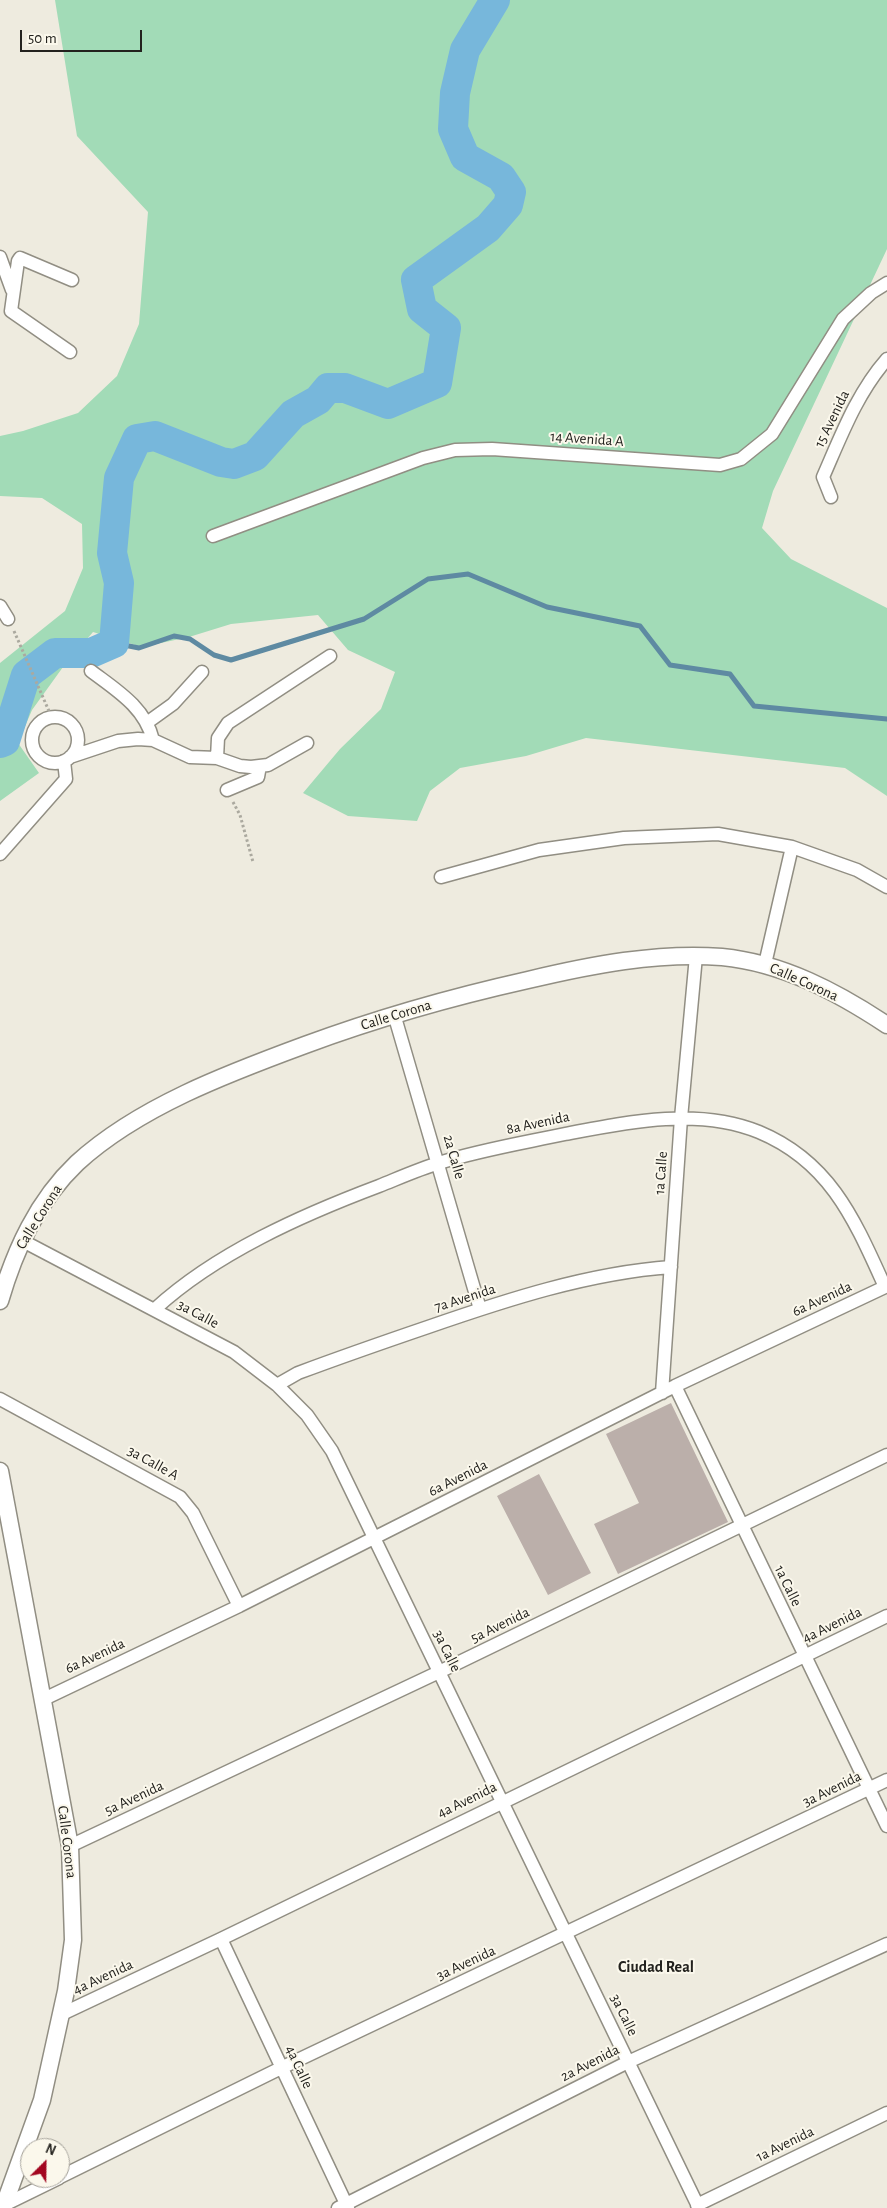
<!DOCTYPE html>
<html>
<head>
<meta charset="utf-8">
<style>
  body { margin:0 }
  #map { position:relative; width:887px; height:2208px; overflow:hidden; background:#eeebdf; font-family:"Alegreya Sans",sans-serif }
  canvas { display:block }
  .north { position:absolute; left:20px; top:2138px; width:50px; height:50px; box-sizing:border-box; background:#fbf8ec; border:1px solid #a5a29a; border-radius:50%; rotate:23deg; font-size:14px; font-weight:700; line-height:20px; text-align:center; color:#23221e }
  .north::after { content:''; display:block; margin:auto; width:18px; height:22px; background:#a30620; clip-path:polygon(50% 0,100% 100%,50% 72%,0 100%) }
  .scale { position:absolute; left:20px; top:30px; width:122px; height:22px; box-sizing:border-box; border:2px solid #23221e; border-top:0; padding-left:6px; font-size:15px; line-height:18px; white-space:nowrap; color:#23221e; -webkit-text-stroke:4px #fbf8ec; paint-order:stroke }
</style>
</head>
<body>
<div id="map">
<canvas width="887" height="2208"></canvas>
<div class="north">N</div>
<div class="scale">50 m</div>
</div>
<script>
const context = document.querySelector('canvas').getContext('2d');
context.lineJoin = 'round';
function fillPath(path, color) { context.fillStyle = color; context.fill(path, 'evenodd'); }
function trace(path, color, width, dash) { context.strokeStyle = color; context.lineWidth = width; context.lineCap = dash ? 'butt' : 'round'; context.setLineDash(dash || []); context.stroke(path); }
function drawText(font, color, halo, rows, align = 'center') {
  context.font = font + ' "Alegreya Sans",sans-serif'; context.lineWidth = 4; context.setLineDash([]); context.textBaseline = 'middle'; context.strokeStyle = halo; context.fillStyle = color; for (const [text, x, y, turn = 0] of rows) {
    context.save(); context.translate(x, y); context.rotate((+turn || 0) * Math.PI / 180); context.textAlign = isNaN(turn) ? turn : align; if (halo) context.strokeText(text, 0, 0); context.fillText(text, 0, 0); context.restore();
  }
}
fillPath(new Path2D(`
  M55 0H887V249L773 491 762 528 791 559 887 608V796L845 768 586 738 526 756 460 768 430 791 417 821 348 816 303 793 340 749 381 709 395 672 348 650 318 615 231 624 189 637 142 647 93 632 63 667 32 710 18 743 39 773 0 801V663L65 611 83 568 82 524 42 498 0 496V436L23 431 78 413 117 376 139 324 148 212 77 136Z`), '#a2dbb7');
trace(new Path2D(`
  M114 643 139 648 174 636 190 639 214 655 231 660 364 619 428 579 468 574 547 607 640 626 670 665 730 674 754 706 887 719`), '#5e8aa2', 5);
trace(new Path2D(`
  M0 743 5 741 26 675 55 653H91L114 643 119 583 112 553 119 478 137 439 155 436 221 462 234 464 255 456 293 414 318 400 328 388H345L388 404 437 383 446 328 422 309 416 280 488 228 508 205 511 192 501 177 465 157 453 129 455 93 465 50 495 0`), '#77b7db', 30);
fillPath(new Path2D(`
  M671 1403 728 1522 618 1574 594 1524 639 1503 606 1434Z
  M539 1474 591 1573 548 1595 497 1496Z`), '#bbafaa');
const minor = new Path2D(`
  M0 257 12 290
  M70 352 11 311 18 261 20 258 72 280
  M831 497 823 477C841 436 857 393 887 359
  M213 536 423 458 455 450 492 449 720 465 741 459 772 434 843 319 871 293 887 283
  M0 606 8 619
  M91 671C116 690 145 707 153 740
  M32 740a23 23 0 1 1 46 0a23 23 0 1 1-46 0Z
  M148 722 173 704 202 672
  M70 757 118 741 138 739 153 740 190 757 217 758 240 766 251 767 268 765 307 743
  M217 758 218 738 228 723 330 656
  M227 790 258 777 260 766
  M0 854 66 779 64 761
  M441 877 539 850 624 838 718 834 792 847 857 870 887 887
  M765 964 792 847
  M394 1014 480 1309
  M21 1240 234 1352 277 1385 307 1415 332 1451 699 2208
  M155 1309C216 1253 302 1215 379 1186 399 1178 419 1169 439 1163 480 1150 523 1143 565 1134 627 1122 698 1107 759 1132 831 1162 855 1221 885 1287
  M277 1385 298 1373C341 1357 384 1342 428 1327 506 1300 588 1273 671 1267
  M675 1386 887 1826
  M662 1393 681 1118 696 956
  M0 1399 180 1497 193 1513 239 1606
  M44 1699 239 1606 675 1386 887 1286
  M70 1846 439 1672 887 1455
  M221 1939 348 2208
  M62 2014 221 1939 887 1616
  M60 2177 281 2068 887 1780
  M4 2205 59 2178
  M697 2205 887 2113
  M338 2208 628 2062 887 1944`);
const tertiary = new Path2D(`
  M0 1301C15 1250 37 1201 77 1163 138 1107 229 1073 305 1045 378 1018 452 997 528 980 591 965 657 952 722 957 783 963 837 992 887 1025
  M0 1471 70 1846 73 1940 66 1991 42 2100 3 2208`);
trace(minor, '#918e83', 15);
trace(tertiary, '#918e83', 19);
trace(new Path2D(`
  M14 631 52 718
  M233 802 240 815 253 862`), '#aba99f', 3, [2.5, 2.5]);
trace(minor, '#fff', 12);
trace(tertiary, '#fff', 16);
drawText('15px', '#23221e', '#fbf8ec', [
  ["15 Avenida",832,419,-64],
  ["14 Avenida A",587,439,4],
  ["Calle Corona",804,982,24],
  ["Calle Corona",396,1015,-17],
  ["8a Avenida",538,1123,-12],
  ["2a Calle",454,1157,74],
  ["1a Calle",661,1173,-86],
  ["Calle Corona",39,1217,-58],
  ["7a Avenida",465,1298,-18],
  ["6a Avenida",822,1299,-25],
  ["3a Calle",198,1314,28],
  ["3a Calle A",153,1463,29],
  ["6a Avenida",458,1478,-27],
  ["1a Calle",788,1586,64],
  ["5a Avenida",500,1625,-26],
  ["4a Avenida",832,1625,-26],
  ["3a Calle",447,1651,64],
  ["6a Avenida",95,1656,-25],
  ["3a Avenida",832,1789,-26],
  ["5a Avenida",134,1798,-25],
  ["4a Avenida",467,1800,-26],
  ["Calle Corona",67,1842,83],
  ["3a Avenida",466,1963,-25],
  ["4a Avenida",103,1977,-25],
  ["3a Calle",624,2015,64],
  ["2a Avenida",590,2063,-27],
  ["4a Calle",299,2067,65],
  ["1a Avenida",785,2144,-26]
]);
drawText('bold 16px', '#23221e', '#fbf8ec', [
  ["Ciudad Real",656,1967]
]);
</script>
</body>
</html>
